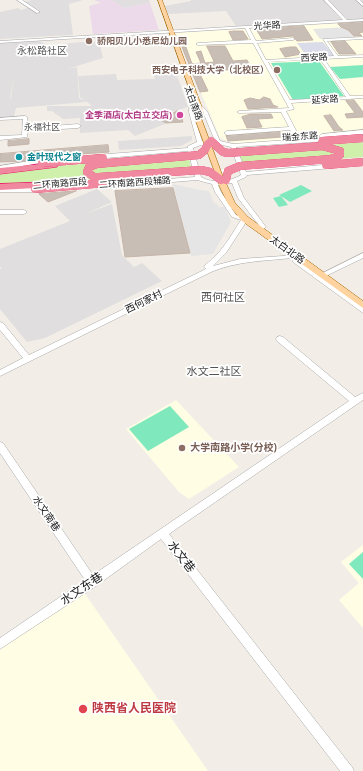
<!DOCTYPE html>
<html>
<head>
<meta charset="utf-8">
<style>
  body { margin:0 }
  canvas { display:block; background:#f2eee7 }
</style>
</head>
<body>
<canvas width="363" height="771"></canvas>
<script>
const context = document.querySelector('canvas').getContext('2d');
context.lineJoin = 'round';
function fillPath(path, color) { context.fillStyle = color; context.fill(path, 'evenodd'); }
function trace(path, color, width, dash) { context.strokeStyle = color; context.lineWidth = width; context.lineCap = dash ? 'butt' : 'round'; context.setLineDash(dash || []); context.stroke(path); }
function drawText(font, color, halo, rows, align = 'center') {
  context.font = font + ' "Noto Sans","Noto Sans SC",sans-serif'; context.lineWidth = 3.5; context.setLineDash([]); context.textBaseline = 'middle'; context.strokeStyle = halo; context.fillStyle = color; for (const [text, x, y, turn = 0] of rows) {
    context.save(); context.translate(x, y); context.rotate((+turn || 0) * Math.PI / 180); context.textAlign = isNaN(turn) ? turn : align; if (halo) context.strokeText(text, 0, 0); context.fillText(text, 0, 0); context.restore();
  }
}
fillPath(new Path2D(`
  M32 0H83L69 4 73 35 50 36V20V36L0 39V12L18 8 21 10 31 7 23 2Z
  M111 0H149L150 3 124 8Z
  M191 0H363V19L236 26 226 11 168 14 165 6 191 1Z
  M119 36 120 42 105 44 94 37Z
  M40 41 54 49 53 47 70 43 99 41 103 58 67 69 77 67 79 98 85 101 80 97 78 76 116 74 117 80 155 79 153 71 176 70 178 77 173 78H178L188 107 158 116 167 123 135 136 128 130 80 133V118L63 119 52 111H47V106H92L87 102 16 108 14 116 0 117V100L11 99 14 75 10 99 0 100V43Z
  M192 136V140L181 146 119 150 118 141Z
  M97 189 112 202 85 214 112 204 122 255 134 267 142 263 162 281 45 338 27 342 0 309V269L2 268 0 267V249L70 221 55 206Z`), '#e0dede');
fillPath(new Path2D(`
  M94 0H111L124 8 150 3 159 30 93 34 89 6 101 3Z`), '#ecd9e9');
fillPath(new Path2D(`
  M363 22V135L237 144 220 138 176 33Z
  M176 400 239 467 189 499 179 492 126 429Z
  M363 545V628L339 600 359 583 341 562Z
  M83 591 208 771H0V648Z`), '#fffee4');
fillPath(new Path2D(`
  M363 142V157L337 159 341 157 328 145Z
  M324 148 333 150 334 154 332 156 243 164 239 154Z
  M189 158 191 169 98 176 89 171 92 167Z
  M95 163 88 166 96 179 37 184H0V173L34 168Z`), '#cef0aa');
fillPath(new Path2D(`
  M319 61 344 96 293 100 271 63Z
  M363 65V77L340 79 330 67Z
  M301 185 312 191 290 202 281 196 288 205 279 207 273 198 281 196 279 195Z
  M170 406 189 427 148 451 129 429Z
  M363 552V579L349 564Z`), '#7fe8bc');
fillPath(new Path2D(`
  M347 27 355 37 320 39 313 29Z
  M173 184 199 190 209 191 214 203H216L219 207H225L231 222 213 254 191 256Z`), '#e5e5e5');
fillPath(new Path2D(`
  M323 42 335 57 308 58 297 43Z`), '#dbdce9');
fillPath(new Path2D(`
  M363 158V161L42 187V184Z`), '#fff');
const building = new Path2D(`
  M363 22V32L359 33 362 36H354L348 30 341 27 338 24Z
  M304 26 313 40 297 41 293 36 262 39 256 29Z
  M234 31H243L248 39 233 40 229 32Z
  M345 41 356 54H339L331 42Z
  M207 46H225L233 61 247 60 251 68 199 72 208 91 200 92 182 47H186L192 64 201 63 196 52 201 51 205 63 214 62Z
  M290 47H296L301 54 285 57 280 49Z
  M264 97 270 99 273 105 278 107 248 109 244 100 250 98 259 100Z
  M354 100 363 112V117L347 118 345 114 355 113 346 101Z
  M177 111 180 112 183 122 166 123 154 116 173 113Z
  M251 114H271L273 118 258 119 262 127 247 128 242 117Z
  M331 115 339 127 343 130 334 131 324 116Z
  M280 132 282 137 228 141 226 136Z
  M29 139V144L8 146V141Z
  M108 145 109 152 38 157 23 161 0 162V154Z
  M173 188 190 253 125 257 115 191Z
  M76 191 48 202 39 194Z`);
fillPath(building, '#c8beb6');
trace(building, '#c6b4a8', 1);
const minor = new Path2D(`
  M17 0H22L40 12 37 13Z
  M324 0H328L347 20 363 19V21L249 28 256 41 293 38 295 39 293 40 257 43 266 60 334 56 323 39 363 37V39L327 41 338 56 363 55V57L324 59 350 96H363V98L291 103 294 109 286 111 300 138 297 140 294 138 290 130 227 135 224 133 227 131 289 127 281 112 239 113 237 112 239 111 289 108 253 43 198 45 196 44 198 43 251 40 245 28 0 43V41L343 20ZM320 59 346 97 290 100 268 62Z
  M356 0H360L363 3V6Z
  M190 103 194 104 193 112 202 141H215L203 112 196 104 198 103 207 111 220 141 233 144 328 137 331 139 328 141 236 147 246 172 333 164 336 166 333 168 247 175 246 177 237 181 244 198 266 227 263 229 261 228 238 198 232 183 218 185 221 192 236 215 248 219 226 253 213 266 240 259 297 255 298 260 363 307V313L293 262 292 258C264 261 237 261 211 272L0 376V370L23 358 0 330V322L3 323 29 355 206 269 204 267 205 265C221 254 230 237 241 220L232 217 215 192 212 184 197 180 99 188 96 186 99 184 195 177 188 151 95 159 92 157 95 155 188 148V146L197 142 189 112ZM218 144 231 147 241 175C229 182 213 184 201 177L193 148 201 145Z
  M25 116 27 117 28 128 78 124 81 126 78 128 28 131 27 137 0 140V136L22 135 23 119 0 120V118Z
  M363 130V134L322 138 319 136 322 134Z
  M48 158 51 160 50 161 0 170V166Z
  M0 188H41L44 190 41 192H0Z
  M0 210H24L27 212 24 214H0Z
  M363 253V258L328 275H324L323 273Z
  M280 336 283 337 355 397 363 393V400L169 534 352 767 354 771H340L161 539 96 586 0 649V638L85 580 0 453V442L3 443 93 575 349 401 277 341 276 339 277 337Z`);
const major = new Path2D(`
  M158 0H162L204 113 203 114 198 113Z
  M219 181H225L235 203 248 217 363 301V308L242 221 228 204 218 183Z`);
const highway = new Path2D(`
  M54 163 58 165 57 167 0 174V168Z
  M49 182 53 185 52 187 0 190V184Z`);
trace(minor, '#a8a8a8', 1);
trace(major, '#9f6500', 1);
trace(highway, '#ec1968', 1);
fillPath(minor, '#fff');
fillPath(major, '#ffd3a0');
fillPath(highway, '#f0899f');
const majorBridge = new Path2D(`
  M196 113 222 183`);
const highwayBridge = new Path2D(`
  M211 141 223 152 228 153 322 146 340 151V155L331 159 240 166 228 171 226 180
  M322 141 363 138
  M208 144 205 150 199 155 97 164 89 167 87 172 94 177H99L201 170 210 172 221 180
  M42 163 103 158
  M326 165 363 162
  M35 189 106 183`);
trace(majorBridge, '#9f6500', 7, []);
trace(highwayBridge, '#ec1968', 8, []);
trace(majorBridge, '#ffd3a0', 6);
trace(highwayBridge, '#f0899f', 8);
for (const [x, y, r, color] of [
  [89,41,4,"#8d6e63"],
  [277,70,4,"#8d6e63"],
  [180,115,4,"#d1479c"],
  [19,157,4,"#0f9aa8"],
  [182,448,4,"#8d6e63"],
  [83,709,5,"#e0444e"]
]) { const dot = new Path2D(); dot.arc(x, y, r, 0, 2 * Math.PI); context.fillStyle = color; context.fill(dot); trace(dot, '#fff', 1.5); }
drawText('9px', '#212121', '#fff', [
  ["光华路",267,26,-3],
  ["西安路",314,58,-3],
  ["延安路",325,100,-4],
  ["太白南路",193,103,70],
  ["瑞金东路",300,137,-4],
  ["二环南路西段辅路",135,183,-4],
  ["二环南路西段",60,184,-5]
]);
drawText('bold 9px', '#785e54', '#fff', [
  ["骄阳贝儿小悉尼幼儿园",97,41],
  ["西安电子科技大学（北校区）",269,70,"right"]
], 'left');
drawText('bold 9px', '#b23c85', '#fff', [
  ["全季酒店(太白立交店)",172,115]
], 'right');
drawText('9px', '#545454', '#fff', [
  ["永福社区",42,127]
]);
drawText('bold 9px', '#0d838f', '#fff', [
  ["金叶现代之窗",27,157]
], 'left');
drawText('10px', '#545454', '#fff', [
  ["永松路社区",42,51]
]);
drawText('10px', '#212121', '#fff', [
  ["太白北路",287,250,36],
  ["西何家村",144,302,-26],
  ["水文南巷",46,514,56]
]);
drawText('bold 10px', '#785e54', '#fff', [
  ["大学南路小学(分校)",190,448]
], 'left');
drawText('11px', '#545454', '#fff', [
  ["西何社区",223,298],
  ["水文二社区",214,372]
]);
drawText('12px', '#212121', '#fff', [
  ["水文巷",181,557,52],
  ["水文东巷",82,589,-34]
]);
drawText('bold 12px', '#be3a42', '#fff', [
  ["陕西省人民医院",92,709]
], 'left');
</script>
</body>
</html>
